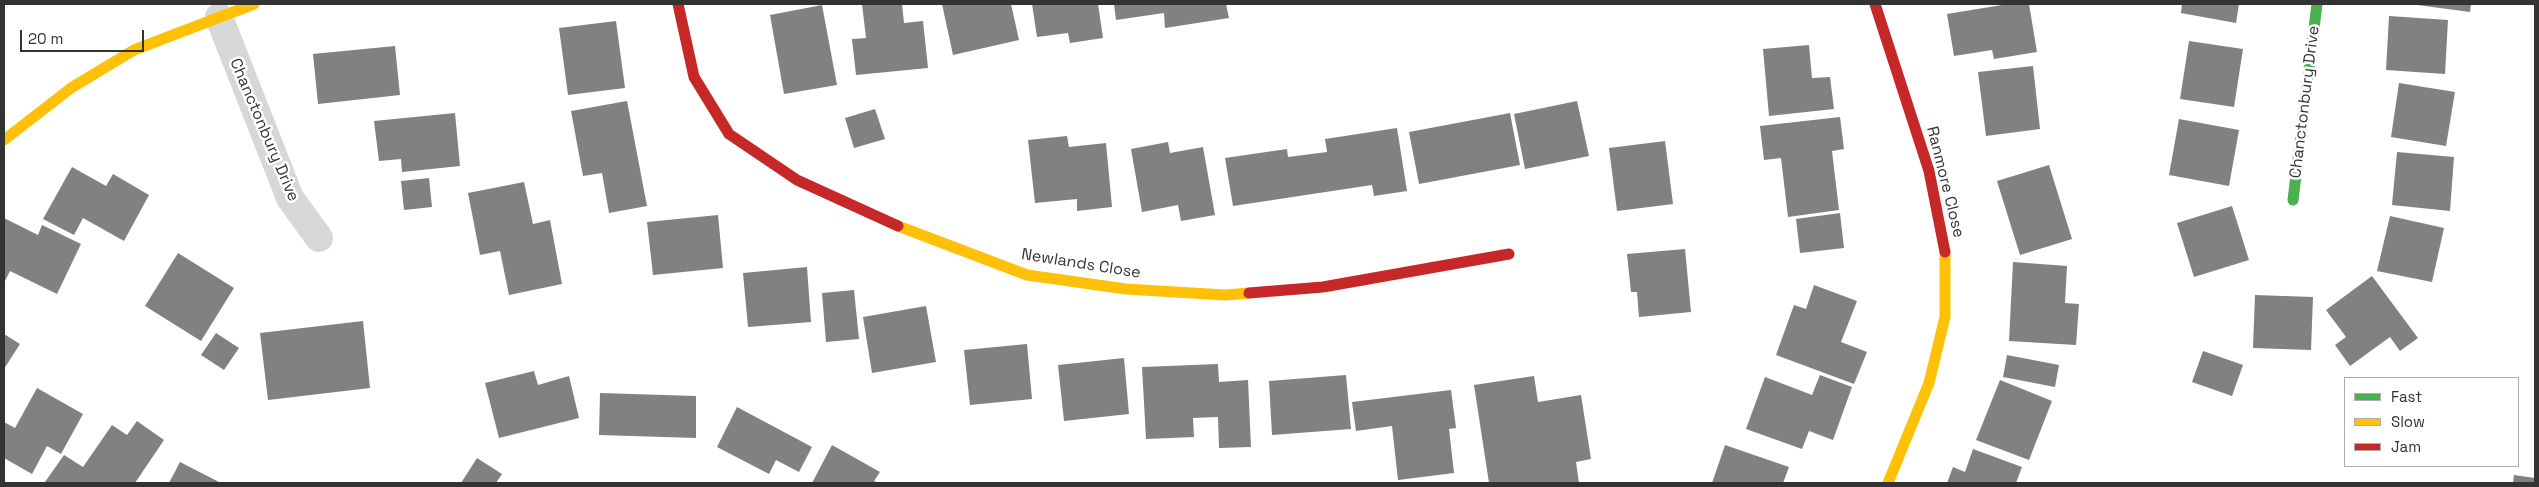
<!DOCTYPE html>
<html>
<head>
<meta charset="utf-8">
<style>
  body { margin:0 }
  #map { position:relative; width:2539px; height:487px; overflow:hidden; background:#fff; font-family:"Space Grotesk",sans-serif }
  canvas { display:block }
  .frame { position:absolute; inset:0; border:5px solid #333; pointer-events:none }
  .legend { position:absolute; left:2344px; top:377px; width:175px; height:90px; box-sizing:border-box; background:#fff; border:1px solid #adadad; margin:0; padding:6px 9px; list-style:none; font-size:15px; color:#333 }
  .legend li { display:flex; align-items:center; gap:10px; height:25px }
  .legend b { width:25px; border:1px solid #adadad }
  .scale { position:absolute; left:20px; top:30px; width:124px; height:22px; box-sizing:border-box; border:2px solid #333; border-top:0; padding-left:6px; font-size:15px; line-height:18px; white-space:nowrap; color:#333; -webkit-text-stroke:4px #fff; paint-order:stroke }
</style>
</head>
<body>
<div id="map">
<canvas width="2539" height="487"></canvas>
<div class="frame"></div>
<ul class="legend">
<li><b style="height:6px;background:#4caf50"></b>Fast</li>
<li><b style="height:6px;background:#ffc107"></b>Slow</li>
<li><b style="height:6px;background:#c62828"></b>Jam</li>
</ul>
<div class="scale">20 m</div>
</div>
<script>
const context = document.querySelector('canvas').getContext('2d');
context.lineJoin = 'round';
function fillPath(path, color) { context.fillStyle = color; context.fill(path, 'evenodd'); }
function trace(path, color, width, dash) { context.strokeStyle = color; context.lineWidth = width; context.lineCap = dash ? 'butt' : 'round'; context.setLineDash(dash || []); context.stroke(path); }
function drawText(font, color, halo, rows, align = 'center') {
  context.font = font + ' "Space Grotesk",sans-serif'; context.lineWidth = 5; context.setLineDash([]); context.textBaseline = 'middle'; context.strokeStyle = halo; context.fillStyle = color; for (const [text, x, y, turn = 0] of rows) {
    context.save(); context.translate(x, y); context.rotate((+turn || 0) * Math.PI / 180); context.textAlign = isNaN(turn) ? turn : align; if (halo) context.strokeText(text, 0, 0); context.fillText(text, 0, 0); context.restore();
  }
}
fillPath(new Path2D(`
  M862 4H902L904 23 923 21 928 68 856 75 852 39 866 38Z
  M942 4H1011L1019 40 953 55Z
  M1032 4H1098L1103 38 1070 43 1068 33 1037 37Z
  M1114 4H1226L1229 18 1165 28 1164 13 1116 20Z
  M2008 4H2029L2037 52 1994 59 1992 50 1954 56 1947 14Z
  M2182 4H2239L2236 23 2181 13Z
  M2410 4H2471L2470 12Z
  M822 5 837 85 784 94 770 15Z
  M2389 16 2448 20 2445 74 2386 70Z
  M616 21 625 88 568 95 559 28Z
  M2189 41 2243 49 2234 107 2180 99Z
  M1809 45 1812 78 1830 77 1834 109 1769 116 1763 49Z
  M395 46 400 95 318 104 313 54Z
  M2033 66 2040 129 1986 136 1978 72Z
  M2399 83 2455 92 2446 146 2391 137Z
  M627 101 647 206 609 213 602 173 583 176 571 111Z
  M1577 101 1589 156 1525 169 1514 114Z
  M875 109 885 139 854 148 845 118Z
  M455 113 460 166 402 172 401 159 379 161 374 121Z
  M1510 113 1520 165 1419 184 1409 132Z
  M1840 117 1844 149 1832 151 1839 210 1788 217 1781 158 1764 160 1760 126Z
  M2179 119 2239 130 2229 186 2169 175Z
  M1397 128 1407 191 1374 196 1372 185 1233 206 1225 158 1287 149 1288 157 1327 152 1325 139Z
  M1067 136 1069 147 1106 143 1112 207 1077 211V199L1035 203 1028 140Z
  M1665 141 1673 204 1617 211 1609 148Z
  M1168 142 1170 153 1203 147 1215 215 1181 221 1178 205 1142 212 1131 149Z
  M2397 152 2454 157 2450 211 2392 205Z
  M2049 165 2072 239 2020 255 1997 181Z
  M72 167 106 186 113 174 149 195 124 241 83 218 74 235 43 219Z
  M429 178 432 207 404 210 401 181Z
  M524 182 533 224 550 220 562 284 509 295 500 251 480 255 468 193Z
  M2232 206 2249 260 2194 277 2177 223Z
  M1840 213 1844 248 1800 253 1796 219Z
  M718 215 723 268 653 275 647 222Z
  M2390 216 2444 228 2432 282 2377 271Z
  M4 218 38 235 42 225 81 244 57 294 10 271 4 283Z
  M1685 249 1691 312 1639 317 1637 292H1631L1627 254Z
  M178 253 234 288 201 341 145 306Z
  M2013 262 2067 266 2065 303 2079 304 2076 345 2009 341Z
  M807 267 811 322 748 327 743 273Z
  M2372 276 2418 338 2400 351 2390 337 2350 366 2335 345 2346 337 2326 310Z
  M1814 285 1857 301 1841 342 1867 352 1854 384 1776 355 1794 305 1806 309Z
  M854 290 859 339 826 342 822 293Z
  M2255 295 2313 297 2311 350 2253 348Z
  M926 306 936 362 872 373 863 317Z
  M363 321 370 388 268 400 260 333Z
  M216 333 239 348 224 370 201 355Z
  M4 334 20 344 4 369Z
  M1027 344 1032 399 970 405 964 350Z
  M2203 351 2243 365 2232 396 2192 382Z
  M2007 355 2059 365 2055 387 2003 377Z
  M1124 358 1129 414 1064 421 1058 365Z
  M1218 364 1219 382 1248 380 1251 447 1219 448 1218 417 1193 418 1194 437 1146 439 1142 367Z
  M534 371 538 385 569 376 579 418 499 438 485 383Z
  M1346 375 1351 429 1272 435 1269 381Z
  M1820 375 1852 387 1833 440 1809 431 1802 449 1746 429 1765 377 1812 395Z
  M1534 376 1538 402 1581 395 1591 459 1576 462 1579 483H1489L1474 385Z
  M2000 380 2052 401 2029 460 1976 440Z
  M37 388 83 414 61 454 47 446 32 474 4 458V422L15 428Z
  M1451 390 1456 428 1449 429 1454 473 1398 480 1392 426 1356 431 1352 402Z
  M600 393 696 396V438L599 435Z
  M737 407 812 447 799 472 776 460 769 474 717 447Z
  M137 421 164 440 135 483 45 482 64 455 83 467 112 425 127 435Z
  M832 445 880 472 874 481 879 483H812Z
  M1725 445 1789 467 1783 483H1712Z
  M1973 449 2022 467 2016 483H1947L1953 467 1965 472Z
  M477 458 502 474 496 483H461Z
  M180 462 221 483H169Z
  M2514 475 2535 478V483H2513Z`), '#818181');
trace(new Path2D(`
  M219 17 290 198 319 238`), '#d7d7d7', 28);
trace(new Path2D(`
  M2293 200 2317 4`), '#4caf50', 11);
trace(new Path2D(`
  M4 140 71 88 134 50 254 4
  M898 226 1027 275 1126 289 1225 295 1249 293
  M1888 483 1929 383 1945 317V252`), '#ffc107', 11);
trace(new Path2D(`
  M678 4 694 77 729 134 797 180 898 226
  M1875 4 1929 171 1945 252
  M1249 293 1323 287 1509 254`), '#c62828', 11);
drawText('16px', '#333', '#fff', [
  ["Chanctonbury Drive",2305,102,-83],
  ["Chanctonbury Drive",264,130,67],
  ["Ranmore Close",1945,182,76],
  ["Newlands Close",1081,264,9]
]);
</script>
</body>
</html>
